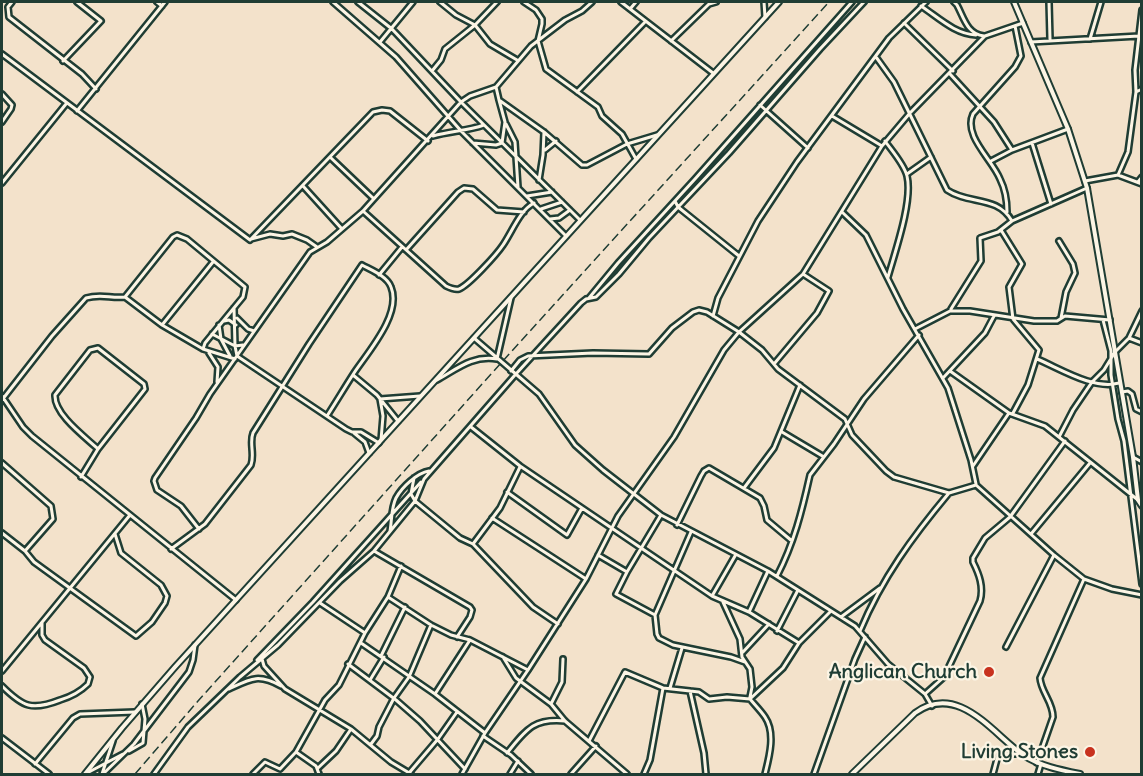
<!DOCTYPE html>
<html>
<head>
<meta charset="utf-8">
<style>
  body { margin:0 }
  #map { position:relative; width:1143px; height:776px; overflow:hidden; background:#f3e2cb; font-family:Delius,sans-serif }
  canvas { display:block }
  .frame { position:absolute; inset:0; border:3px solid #1f3d34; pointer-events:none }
</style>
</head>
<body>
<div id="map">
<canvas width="1143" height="776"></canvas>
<div class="frame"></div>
</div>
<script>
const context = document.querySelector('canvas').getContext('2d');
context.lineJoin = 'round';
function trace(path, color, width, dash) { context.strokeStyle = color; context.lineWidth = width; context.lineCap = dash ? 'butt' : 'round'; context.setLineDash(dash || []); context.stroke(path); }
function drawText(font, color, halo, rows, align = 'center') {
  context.font = font + ' Delius,sans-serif'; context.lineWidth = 4.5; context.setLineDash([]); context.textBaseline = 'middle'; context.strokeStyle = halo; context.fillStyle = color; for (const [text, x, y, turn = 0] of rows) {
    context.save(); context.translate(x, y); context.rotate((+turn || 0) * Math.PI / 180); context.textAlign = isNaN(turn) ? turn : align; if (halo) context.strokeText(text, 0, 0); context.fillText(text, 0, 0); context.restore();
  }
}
const minor = new Path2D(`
  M12 2 8 7 9 17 82 74 96 89
  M157 2 162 6
  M333 2 396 57 462 132 566 236
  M358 2 392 29 461 102 580 220
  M440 2 456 15 475 25 490 44 517 60
  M524 2 536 10 542 19V24L538 41 546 69 598 107 602 116 622 134 636 159
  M621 2 713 73
  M764 2 765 17
  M954 2 957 5C964 18 967 34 984 36
  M1049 2 1050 39
  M921 6C939 18 955 34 976 35
  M630 9 636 2
  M904 23 953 71
  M1090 39 1101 2
  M671 41 709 4 716 2
  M380 42 413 2
  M1031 42 1139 36
  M2 54 250 240
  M876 57 894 82 947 190C969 205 997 195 1012 221
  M63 61 101 21 77 2
  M432 71 441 60 445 49 475 25 497 2
  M950 74 994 122 1012 150
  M496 87 499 100 544 132 582 165H587L627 144 657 135
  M577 92 645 22
  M1136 92 1142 89
  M2 94 12 105 11 109 2 122
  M760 105 808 148
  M77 111 165 2
  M832 116 882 146
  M506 124 515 142 518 187
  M433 136C451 131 467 131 484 125
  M885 141C892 151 904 164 907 176 913 201 895 252 888 277
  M473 143 496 145 502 143 505 122 499 100
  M1032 143 1051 204
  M545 150 556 141
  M330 157 373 198
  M991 161 1012 150 1068 129
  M907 174 931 157
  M1118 175 1142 184
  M539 180 543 155 544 132
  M1085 181 1118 175 1128 152 1136 92 1135 70 1142 10
  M1138 182 1142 177
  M2 183 66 104
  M303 186 342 229
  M527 196 552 192
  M675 201 678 207 739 256
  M541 209 562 202
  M363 211 446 286C450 288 454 290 459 289 469 285 497 254 503 245 512 232 520 210 534 203
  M842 212 866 235 903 309 948 388 971 460 976 484
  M1007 212C1007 201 1005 189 1000 179 992 159 963 136 973 114L1015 67 1021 56 1015 26
  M550 219 559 218 570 210
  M1001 230 1022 264 1009 287 1013 319 1039 350 1028 385 1013 413
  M251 239 270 234 283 236 292 234 307 240 317 247
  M250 240 373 112 382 110 390 111 428 141
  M1059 241 1073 264 1075 273 1066 292 1061 318
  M406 250 458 192 464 188 473 189 497 210 524 212
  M379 275 402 247
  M125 297 173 237 177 235 187 239 245 287 243 297 205 343 203 349
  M589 298 618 263 695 179 852 2
  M234 308 235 346 237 356 346 429 352 432H361L379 443
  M951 309 981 261 980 238 998 232 1012 221 1087 188
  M713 316 718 298 758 221 797 162 889 38 926 2
  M237 318 248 329 254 331
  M1103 320 1111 351V375L1118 419 1124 441 1142 584
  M224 321 229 320 236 325
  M162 325 213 262
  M219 325 221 339 230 356
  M915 329 950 311H970L1034 321H1057L1065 316 1110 320
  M212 334 235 346 243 345
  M474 338 539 394 575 445 603 470 661 515 768 571 855 626 888 664 925 694 932 706
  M1129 338 1142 343
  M209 353 218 367 217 382
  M1037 359C1061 369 1093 390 1119 383
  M774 364 817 313 829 291 803 274
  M511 371 520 360 528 356 593 353 649 354 672 328 693 312 699 310 707 312 739 332 762 350 778 369 845 419 852 435 886 471 894 477 949 493 976 485 1054 555 1084 579 1112 589 1142 595
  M950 371 1009 413 1045 426 1138 500
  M353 375 377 395 398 421
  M943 378 985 333 994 316
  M437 380C457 369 472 355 497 359L511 298
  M1122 392 1128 391 1132 394 1136 409 1142 412
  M2 396 23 427 32 436 236 600
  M2 400 52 336 86 298C102 293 111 299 125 297L162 325 203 349 235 359
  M471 427 520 466 712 596 749 612 799 643
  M782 432 824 457
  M354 433 365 442 369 453
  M1059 437 1073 410 1092 382 1104 370 1115 352 1129 338 1142 311
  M381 440 383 416 380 399 420 396
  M1133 457 1142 462
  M2 463 51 506 53 519 25 551
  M973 466 1009 413
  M81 477 98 449 145 389 144 384 98 348 90 350 55 395C54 414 84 436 98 449
  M414 478 411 494 415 501 460 538 473 544 533 607 558 624
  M744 488 774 448 800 385
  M507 492 567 535 582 508
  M492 518 586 579
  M677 525 701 476 704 471 709 468 760 498 764 506 767 520 792 541
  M199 529 181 506 157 490 154 481 155 478 196 418 210 394 310 252 327 242 363 211 461 102 470 96 496 87 531 46 565 20 582 11 592 2
  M390 531C392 520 391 508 396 498 402 487 417 473 429 471
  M691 532 655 615 657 634 659 638 673 645 731 657 745 662
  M2 533 25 551 34 562 136 636 152 622 165 603 167 596 161 585 121 553 115 534
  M1031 534 1090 463
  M473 544 500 508 520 467
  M171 549 205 524 251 465C255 454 249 443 253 433L309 344 362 265C371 270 387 276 391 287 402 314 368 352 354 373 345 387 336 402 327 416
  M374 551 470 607 472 610 470 617 457 637
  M598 555 627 572
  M777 576C794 543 802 511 810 475L834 444 864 399 919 335
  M712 596 735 556
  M388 597 431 625 451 635 470 640 528 670
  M723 602 740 639 742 657 750 669 752 687 750 697
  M320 603 365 633
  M749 612 768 571
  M655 615 616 594 627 572 661 515
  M841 617 880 588
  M777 631 798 590
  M860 631C882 578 913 536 949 493
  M361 643 435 694 485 733
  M1006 647 1054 555
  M743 652 769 624
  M381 656 405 607
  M503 657 516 678 551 704 565 721 627 774
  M262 659 264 666 285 689 351 729 391 762 411 774
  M257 660 313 602 421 482
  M348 664 396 700 420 721 465 769
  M2 671 130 515
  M370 680 384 657
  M2 686C23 707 32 711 60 700 70 697 80 692 88 684L90 677 84 668 45 640 42 635V623
  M670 688 682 648
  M229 689C250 679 258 673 281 686
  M690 691 704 753 706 774
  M435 694 470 640
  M925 694 944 677 980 601C984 587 979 574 973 562V558L985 538 1010 517 1065 441
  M750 699C755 705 761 711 765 717 776 733 769 758 765 774
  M551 704 562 682 563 659
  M483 736 511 755 531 774
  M2 738 49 774
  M589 741 625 672 663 688 699 692 709 699 727 697 750 699 783 668 799 643 830 612
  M371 744 377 736 379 727 394 698 409 677 431 625
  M129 751 143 743 145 719 142 704
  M296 752 316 766 319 774
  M507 753C526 730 533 718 565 721
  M1037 763 1053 717C1053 702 1041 692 1040 678L1084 579
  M35 764 73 718 80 714 135 712
  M318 768 336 751 351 729
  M87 773 123 754
  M409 773 438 739 457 712
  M102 774 113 741
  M103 774 134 744 189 672 193 660 195 645
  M154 774 188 727 240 677 278 645 340 581 374 551 415 501 424 479 515 375 581 303 586 299 596 297 619 274 649 238 729 153 820 49 864 2
  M253 774 265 762 280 769 296 752 325 700 339 685 365 633 388 597 401 566
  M462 774 485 733 528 670 586 579 618 516 674 437 724 350 739 332 803 274 882 146 910 113 985 36 1023 23
  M510 774 518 761
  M571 774 596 746
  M644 774 650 760 663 688
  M814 774 855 659 865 637
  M993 774 997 759 1001 754H1020
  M1038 774 1041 764`);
const tertiary = new Path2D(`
  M1014 2 1068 129 1087 188 1133 457 1138 500 1142 506
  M85 774 122 728 175 667 779 2
  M852 774 915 713C958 682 992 733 1023 755 1040 766 1060 770 1080 774`);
trace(minor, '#1f3d34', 8);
trace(tertiary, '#1f3d34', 8);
trace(minor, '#fcf5e5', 3);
trace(tertiary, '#fcf5e5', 4);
trace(new Path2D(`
  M135 774 198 701 501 363 829 2`), '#1f3d34', 1.5, [9, 4.5]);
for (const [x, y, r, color] of [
  [989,672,6,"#c8321e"],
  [1090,752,6,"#c8321e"]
]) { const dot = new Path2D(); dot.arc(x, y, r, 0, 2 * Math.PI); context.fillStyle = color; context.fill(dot); trace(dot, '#fcf5e5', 2); }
drawText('bold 20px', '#1f3d34', '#fcf5e5', [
  ["Anglican Church",977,672],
  ["Living Stones",1078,752]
], 'right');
</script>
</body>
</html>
